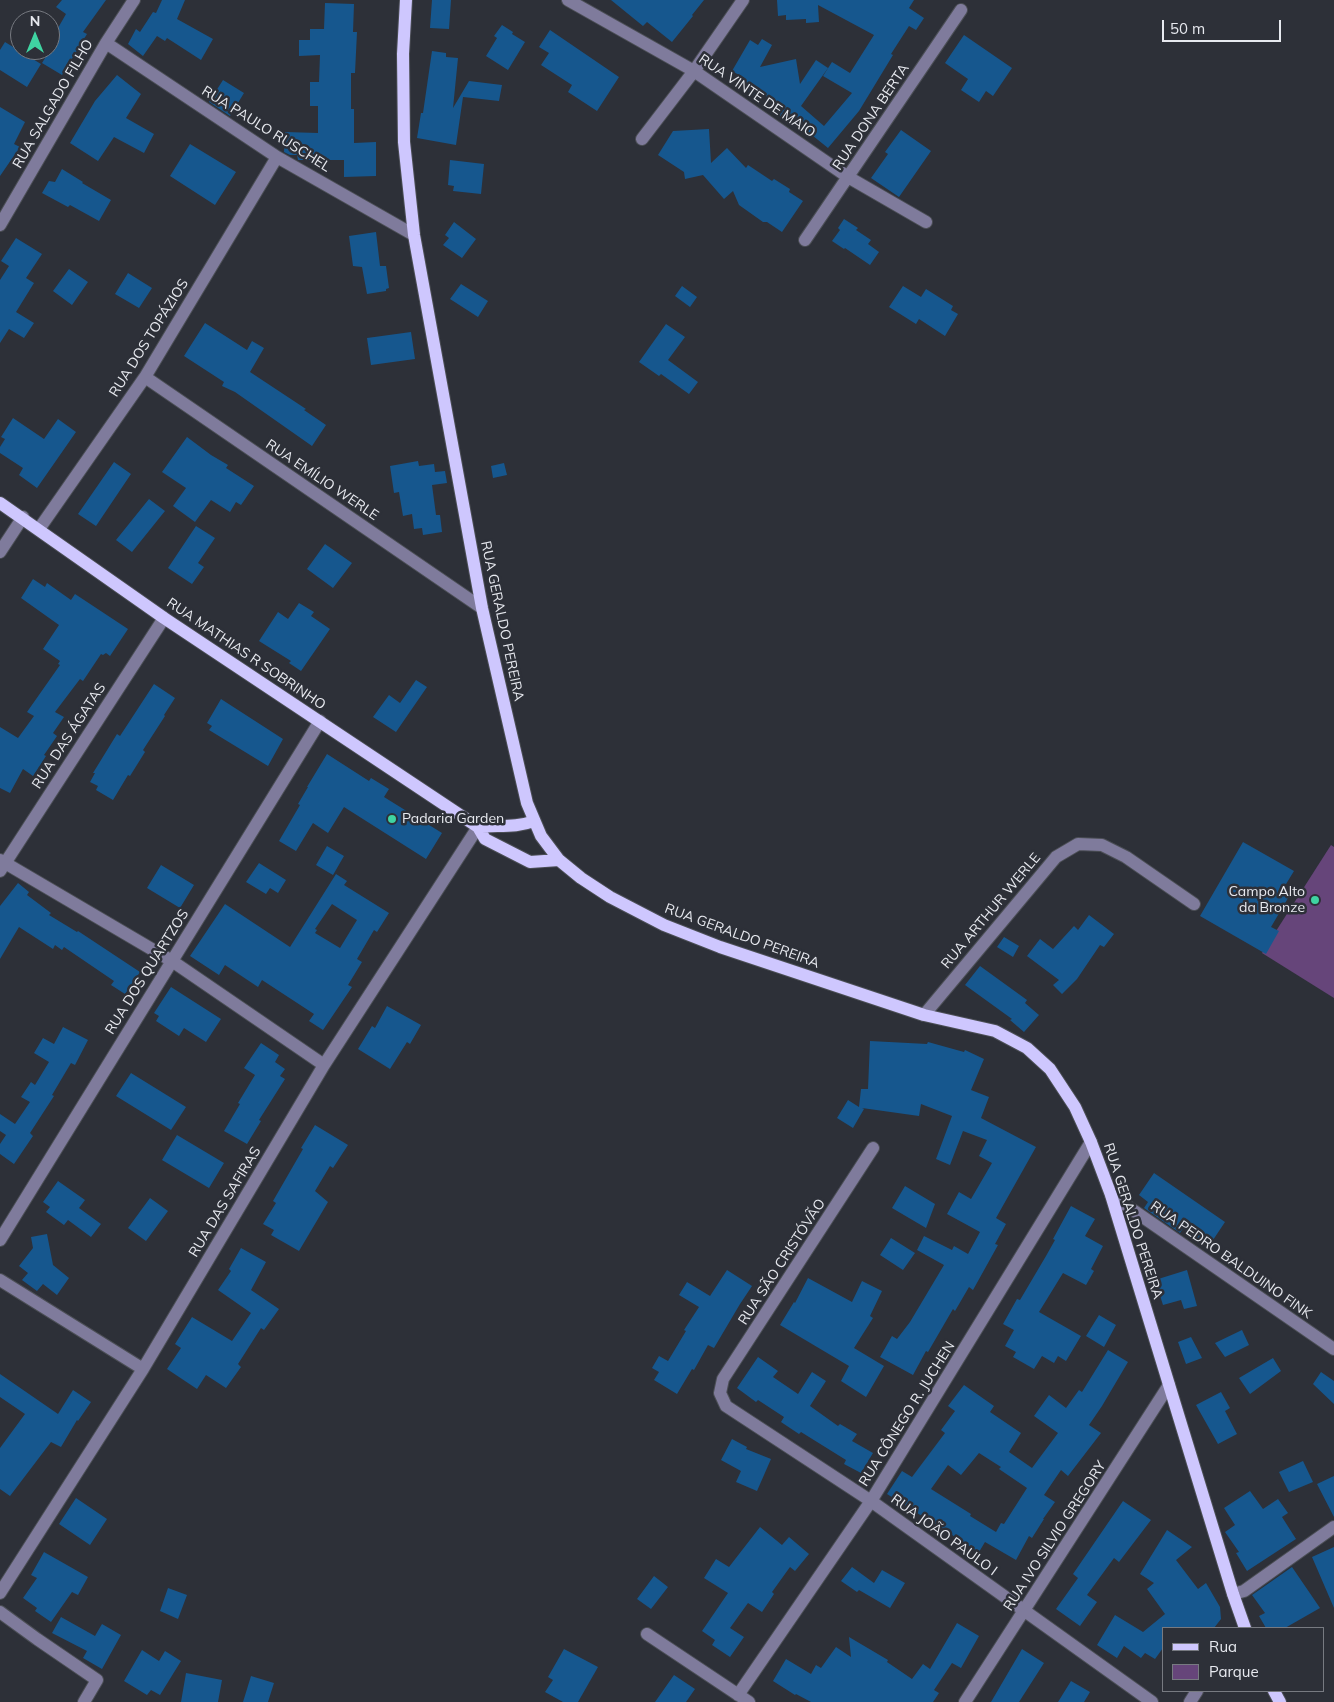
<!DOCTYPE html>
<html>
<head>
<meta charset="utf-8">
<style>
  body { margin:0 }
  #map { position:relative; width:1334px; height:1702px; overflow:hidden; background:#2d3038; font-family:Mulish,sans-serif }
  canvas { display:block }
  .legend { position:absolute; left:1162px; top:1627px; width:162px; height:65px; box-sizing:border-box; background:#2d3038; border:1px solid #777a81; margin:0; padding:6px 9px; list-style:none; font-size:15px; color:#e7e9ef }
  .legend li { display:flex; align-items:center; gap:10px; height:25px }
  .legend b { width:25px; border:1px solid #777a81 }
  .north { position:absolute; left:10px; top:10px; width:50px; height:50px; box-sizing:border-box; background:#2d3038; border:1px solid #777a81; border-radius:50%; rotate:0deg; font-size:14px; font-weight:700; line-height:20px; text-align:center; color:#e7e9ef }
  .north::after { content:''; display:block; margin:auto; width:18px; height:22px; background:#3fd4a2; clip-path:polygon(50% 0,100% 100%,50% 72%,0 100%) }
  .scale { position:absolute; left:1162px; top:20px; width:119px; height:22px; box-sizing:border-box; border:2px solid #e7e9ef; border-top:0; padding-left:6px; font-size:15px; line-height:18px; white-space:nowrap; color:#e7e9ef; -webkit-text-stroke:4px #2d3038; paint-order:stroke }
</style>
</head>
<body>
<div id="map">
<canvas width="1334" height="1702"></canvas>
<ul class="legend">
<li><b style="height:6px;background:#cec7fe"></b>Rua</li>
<li><b style="height:14px;background:#66457a"></b>Parque</li>
</ul>
<div class="north">N</div>
<div class="scale">50 m</div>
</div>
<script>
const context = document.querySelector('canvas').getContext('2d');
context.lineJoin = 'round';
function fillPath(path, color) { context.fillStyle = color; context.fill(path, 'evenodd'); }
function trace(path, color, width, dash) { context.strokeStyle = color; context.lineWidth = width; context.lineCap = dash ? 'butt' : 'round'; context.setLineDash(dash || []); context.stroke(path); }
function drawText(font, color, halo, rows, align = 'center') {
  context.font = font + ' Mulish,sans-serif'; context.lineWidth = 5; context.setLineDash([]); context.textBaseline = 'middle'; context.strokeStyle = halo; context.fillStyle = color; for (const [text, x, y, turn = 0] of rows) {
    context.save(); context.translate(x, y); context.rotate((+turn || 0) * Math.PI / 180); context.textAlign = isNaN(turn) ? turn : align; if (halo) context.strokeText(text, 0, 0); context.fillText(text, 0, 0); context.restore();
  }
}
fillPath(new Path2D(`
  M1331 845 1334 847V998L1262 953Z`), '#66457a');
fillPath(new Path2D(`
  M62 0H106L83 32 87 34 62 75 42 63 58 37 54 35 66 14 56 7Z
  M162 0H185L177 19 213 39 201 60 167 38 165 41 157 36 143 56 128 44 136 29 140 32 153 12 156 13Z
  M432 0H451L449 29 430 28Z
  M611 0H704L692 15 693 16 672 42 647 22 643 26Z
  M777 0H914L909 8 924 18 916 30 909 26 891 54 893 55 859 111 828 148 792 119 790 123 774 112 780 104 757 91 754 95 736 85 741 76 732 71 750 40 758 45 762 39 772 45 760 67 796 59 800 84 816 60 828 68 801 106 824 126 852 93 823 76 832 62 850 73 874 35 818 5 819 22 806 23V19L786 20V15L778 16Z
  M325 3 354 4 353 32H357L355 73H351V109H354V143L376 142V176L344 177V160H298L297 155H290L284 152 285 132 318 133V106H310V82H319L320 55 299 56V40H310V29H324Z
  M502 25 513 32 512 34 525 42 508 70 486 56 497 38 494 36Z
  M550 30 619 77 597 111 568 92 572 85 541 65 549 53 539 47Z
  M964 35 1012 68 993 96 986 91 979 102 961 90 968 79 945 63Z
  M5 42 41 64 27 87 0 70V50Z
  M432 51 446 53V57L458 58 453 108 469 81 502 85 499 101 463 97 456 145 417 138 421 113H423Z
  M117 75 141 94 126 118 154 134 144 153 114 137 98 161 70 143 95 101Z
  M223 80 244 93 230 116 209 102Z
  M0 107 25 122 14 144 20 147 0 176Z
  M709 129 711 163 727 148 746 168 748 165 772 181 774 179 790 189 789 192 803 201 782 232 767 222H763L739 205 733 191 724 199 703 175 685 179 684 172 658 155 673 131Z
  M901 130 931 151 899 197 871 178 888 154 885 152Z
  M190 144 236 172 215 205 170 176Z
  M450 160 484 164 481 194 453 191 454 186 448 185Z
  M62 169 83 182 82 183 111 200 99 221 70 205 68 207 42 193 49 181 55 182Z
  M844 219 858 228 856 230 871 240 868 244 879 252 870 265 845 248 844 249 832 241 840 230 838 228Z
  M454 222 476 239 462 258 443 245 449 238 445 235Z
  M376 232 380 266H386L389 288 386 289V291L367 294 362 267 353 266 349 236Z
  M16 238 42 254 26 278 34 283 16 312 34 323 24 338 9 329 0 343V280L9 266 1 261Z
  M69 269 88 282 72 305 53 291Z
  M128 273 152 288 139 308 115 294Z
  M461 284 488 301 478 317 450 299Z
  M682 286 697 297 690 307 675 296Z
  M903 286 921 297 926 289 953 306 951 310 958 314 945 336 919 319 916 324 889 307Z
  M205 323 247 350 252 341 264 348 250 372 306 409 304 410 326 425 312 446 235 392 222 386 224 382 184 356Z
  M666 324 685 337 668 360 698 382 689 394 661 374 659 376 639 362Z
  M411 332 415 359 371 365 367 338Z
  M13 418 44 439 58 419 76 432 37 488 19 475 23 468 0 453V447L5 439 1 437Z
  M187 437 211 455 228 465 226 468 254 486 241 505 236 502 230 512 211 500 195 522 173 506 186 488 162 472Z
  M418 461 419 466 434 464 435 472 445 471 447 483 432 485 436 515H440L442 532 423 535 422 528 414 529 412 514 403 516 399 492 394 493 390 466Z
  M114 462 131 474 96 526 78 514Z
  M504 463 507 475 493 478 491 466Z
  M149 499 165 511 132 552 116 540Z
  M196 526 215 538 198 563 204 567 192 584 168 568Z
  M325 544 352 563 333 588 307 569Z
  M33 579 45 587 47 583 71 600 75 594 128 629 110 656 106 653 103 655 101 654 83 681 80 679 55 712 64 717 53 733 57 736 44 755 46 756 33 776 23 769 10 793 0 788V727L18 738 34 716 27 712 60 665 58 664 60 661 43 649 59 625 21 598Z
  M299 603 314 612 311 616 330 629 301 671 289 663 291 661 259 641 278 612 288 619Z
  M416 680 427 687 396 732 373 717 389 695 400 703Z
  M154 684 175 698 164 715 165 716 143 750 145 752 130 776 128 775 113 800 96 790 98 786 90 782 95 773H93L117 734 120 736Z
  M221 699 283 739 268 766 209 730 212 726 207 723Z
  M327 754 369 781 371 778 389 789 384 797 442 833 426 859 344 807 328 833 313 823 296 851 279 841 300 805 298 804 308 787H307Z
  M1243 842 1294 871 1283 889 1291 893 1271 927 1279 931 1266 954 1200 916Z
  M327 846 344 856 333 875 316 865Z
  M259 863 286 880 278 893 270 888 266 894 246 882Z
  M161 865 194 885 180 908 147 888Z
  M336 874 347 881 344 885 389 913 377 932 374 930 357 959 362 962 348 985 352 987 323 1030 309 1021 314 1014 262 980 258 987 225 965 219 975 190 956 225 904 290 947ZM332 904 357 920 340 948 315 933 317 930 315 929Z
  M18 883 29 892 27 895 51 913 49 915 77 932 78 931 140 972 125 994 111 985 114 981 64 947 62 950 55 945 53 949 19 927 0 959V906Z
  M1089 915 1114 934 1104 947 1100 945 1077 979 1062 994 1053 985 1059 980 1027 956 1040 939 1053 949 1074 926 1078 930Z
  M1004 937 1019 946 1013 957 997 947Z
  M980 966 1027 1000 1025 1003 1039 1015 1024 1032 1010 1020 1012 1019 965 985Z
  M171 987 221 1019 206 1042 184 1028 179 1036 156 1021 159 1016 154 1013Z
  M387 1006 421 1025 410 1044 407 1042 390 1069 358 1049 372 1026 375 1028Z
  M63 1027 88 1040 75 1065 71 1063 52 1095 54 1096 30 1133 33 1136 14 1164 0 1154V1144L6 1135 0 1131V1114L15 1124 30 1102 21 1097 31 1082 35 1085 49 1062 34 1053 43 1038 54 1044Z
  M870 1041 927 1044 928 1042 964 1052 965 1050 984 1059 971 1090 989 1097 981 1118 1036 1147 996 1218 1006 1224 995 1244 998 1245 973 1290 969 1287 955 1311 953 1309 928 1352 926 1351 913 1375 880 1357 892 1336 897 1339 910 1322 944 1265 917 1250 924 1236 952 1250 954 1246 968 1254 980 1232 947 1214 959 1192 971 1199 992 1163 979 1156 987 1140 963 1131 950 1165 936 1159 952 1116 921 1104 919 1116 862 1108 864 1109 853 1128 837 1118 848 1100 859 1107 861 1089H868Z
  M261 1043 279 1055 275 1062 285 1069 280 1076 285 1079 259 1120 261 1121 247 1144 224 1131 240 1104 238 1103 255 1075 244 1068Z
  M131 1073 186 1107 171 1130 116 1096Z
  M315 1125 348 1145 333 1168 330 1166 315 1191 328 1202 299 1251 271 1235 274 1230 263 1224 276 1203 273 1201 303 1149 301 1148Z
  M177 1135 224 1163 209 1188 162 1160Z
  M1154 1173 1225 1222 1209 1246 1183 1228 1180 1233 1144 1208 1148 1202 1139 1195Z
  M58 1181 85 1200 79 1208 101 1224 91 1237 68 1220 64 1225 46 1212 50 1207 43 1202Z
  M905 1186 935 1204 926 1228 892 1208Z
  M150 1198 168 1211 146 1241 128 1228Z
  M1071 1206 1095 1219 1085 1236 1103 1246 1091 1269 1094 1271 1086 1285 1063 1273 1039 1312 1081 1336 1066 1361 1058 1356 1054 1363 1042 1356 1034 1369 1013 1357 1016 1352 1005 1346 1014 1330 1003 1324 1017 1299 1020 1300 1046 1256 1055 1240 1053 1239Z
  M47 1234 53 1265 69 1278 57 1295 43 1284 37 1291 22 1280 28 1273 19 1266 33 1248 31 1237Z
  M891 1238 915 1253 903 1270 880 1255Z
  M241 1248 266 1262 251 1290 279 1309 264 1330 261 1328 238 1364 241 1367 226 1388 206 1375 197 1389 167 1369 181 1348 175 1344 192 1317 232 1341 251 1313 218 1290 231 1271 229 1269Z
  M727 1270 752 1286 740 1304 714 1348 708 1345 694 1370 692 1369 677 1394 654 1380 659 1372 652 1368 659 1356 668 1361 686 1331 684 1330 699 1307 679 1295 687 1282 710 1296Z
  M1187 1270 1197 1306 1184 1309 1181 1300 1163 1305 1155 1280Z
  M808 1278 852 1302 862 1281 882 1291 870 1316 873 1318 854 1348 884 1366 866 1397 841 1381 849 1366 780 1325 794 1302 795 1303Z
  M1099 1315 1116 1325 1104 1347 1086 1336Z
  M1242 1330 1249 1345 1225 1357 1215 1343Z
  M1191 1337 1202 1358 1186 1364 1178 1342Z
  M1108 1350 1128 1362 1102 1406 1089 1425 1101 1433 1068 1476 1061 1470 1044 1495 1055 1502 1043 1519H1044L1032 1538 1029 1536 1016 1560 985 1542 979 1552 887 1494 902 1471 912 1477 945 1433 941 1430 955 1411 948 1406 964 1385 994 1406 990 1412 1021 1433 1009 1452 1032 1468 1058 1433 1034 1416 1049 1395 1066 1408 1079 1390 1082 1392ZM979 1453 1001 1467 999 1469 1027 1488 1004 1524 1001 1523 996 1532 970 1516 971 1514 931 1489 948 1465 961 1475Z
  M758 1357 778 1371 773 1377 798 1394 812 1372 826 1381 810 1406 838 1426 840 1424 857 1434 852 1441 873 1453 861 1473 844 1464 846 1460 801 1432 799 1434 781 1422 784 1417 758 1400 756 1402 737 1388Z
  M1273 1358 1281 1371 1250 1394 1239 1378Z
  M1321 1372 1334 1381V1404L1313 1384Z
  M0 1374 58 1414 73 1390 91 1402 78 1421 77 1420 61 1447 51 1442 10 1496 0 1489V1448L25 1414 0 1397Z
  M1221 1392 1230 1408 1225 1411 1237 1434 1218 1444 1196 1405Z
  M732 1439 747 1447 746 1449 771 1459 757 1491 736 1482 741 1471 721 1460Z
  M1303 1461 1313 1482 1289 1492 1279 1472Z
  M1334 1476V1517L1317 1484Z
  M1250 1491 1263 1509 1278 1499 1288 1513 1282 1517 1296 1539 1247 1571 1236 1553 1239 1552 1225 1532 1235 1525 1224 1508Z
  M76 1498 107 1519 90 1545 59 1524Z
  M1123 1501 1151 1520 1119 1562 1114 1558 1087 1595 1097 1602 1080 1626 1056 1609 1078 1578 1073 1574Z
  M760 1527 782 1545 789 1537 809 1554 795 1571 790 1567 772 1592 774 1594 762 1612 748 1603 730 1628 744 1637 730 1657 712 1645 715 1640 702 1631 728 1593 704 1578 716 1559 729 1567Z
  M1167 1530 1192 1547 1176 1560 1198 1589 1206 1583 1220 1607 1221 1619 1214 1628H1163V1648L1155 1659 1145 1653 1141 1658 1124 1646 1117 1658 1097 1645 1115 1615 1143 1632 1165 1614 1147 1589 1154 1583 1140 1574Z
  M1334 1547V1608L1312 1557Z
  M44 1552 88 1577 78 1595 72 1592 51 1622 35 1611 37 1608 23 1598 37 1578 31 1575Z
  M852 1567 874 1583 882 1570 905 1583 890 1608 859 1590 857 1592 841 1581Z
  M1292 1567 1320 1608 1285 1628H1266L1259 1616 1265 1613 1252 1595Z
  M654 1576 668 1587 651 1609 637 1599Z
  M168 1588 187 1595 178 1619 160 1611Z
  M61 1617 95 1636 102 1624 121 1635 102 1669 83 1658 87 1651 52 1633Z
  M957 1623 979 1636 961 1668 952 1663 934 1690 939 1693 933 1702H811L796 1694 795 1695 773 1681 786 1659 811 1674 816 1665 821 1668 836 1647 851 1657 849 1637 888 1660 887 1662 912 1679 923 1664 930 1669Z
  M564 1649 598 1667 578 1702H563L545 1692 553 1680 548 1677Z
  M1022 1649 1044 1663 1019 1702H991Z
  M142 1650 159 1661 165 1651 181 1661 160 1695 151 1690 147 1695 124 1681Z
  M186 1673 222 1680 218 1702H181Z
  M674 1675 695 1689 686 1702H655Z
  M251 1676 274 1683 268 1702H243Z
  M1071 1681 1090 1692 1084 1702H1058Z`), '#16578e');
const minor = new Path2D(`
  M568 0 694 71 848 177 926 222
  M106 43 277 157 414 235
  M642 139 694 71 743 0
  M0 225 106 43 134 0
  M805 240 961 10
  M145 377 482 608
  M39 529 145 377 277 157
  M0 552 23 517
  M0 860 172 961 324 1065
  M0 871 164 618
  M924 1015 1056 857 1078 844 1102 845 1126 857 1194 904
  M873 1148 723 1379 720 1393 726 1406 871 1501 1152 1702
  M1111 1195 1334 1349
  M0 1240 320 721
  M0 1280 143 1369
  M0 1593 143 1369 324 1065 478 827
  M1233 1594 1244 1591 1334 1527
  M0 1612 37 1639 97 1680 84 1702
  M647 1634 749 1702
  M738 1695 871 1501 1091 1142
  M965 1702 1169 1385
  M1190 1702 1197 1691`);
const major = new Path2D(`
  M406 0 403 54 404 142 414 235 482 608 527 803 541 836 559 860 581 878 610 897 664 925 720 947 924 1015 995 1031 1027 1048 1050 1069 1075 1107 1091 1142 1111 1195 1233 1594 1245 1628
  M0 503 164 618 478 827 485 839 530 862 559 860
  M478 827C498 825 516 828 534 821
  M1274 1691 1280 1702`);
trace(minor, '#4b4e55', 14);
trace(major, '#4b4e55', 14);
trace(minor, '#7f7b9c', 12);
trace(major, '#cec7fe', 12);
for (const [x, y, r, color] of [
  [392,819,5,"#3fd4a2"],
  [1315,900,5,"#3fd4a2"]
]) { const dot = new Path2D(); dot.arc(x, y, r, 0, 2 * Math.PI); context.fillStyle = color; context.fill(dot); trace(dot, '#2d3038', 2); }
drawText('14px', '#e7e9ef', '#2d3038', [
  ["RUA VINTE DE MAIO",757,96,34],
  ["RUA SALGADO FILHO",53,104,-60],
  ["RUA DONA BERTA",871,117,-56],
  ["RUA PAULO RUSCHEL",266,129,32],
  ["RUA DOS TOPÁZIOS",149,338,-58],
  ["RUA EMÍLIO WERLE",322,480,34],
  ["RUA GERALDO PEREIRA",502,621,78],
  ["RUA MATHIAS R SOBRINHO",246,654,34],
  ["RUA DAS ÁGATAS",69,736,-57],
  ["RUA ARTHUR WERLE",991,911,-50],
  ["RUA GERALDO PEREIRA",742,936,20],
  ["RUA DOS QUARTZOS",147,972,-58],
  ["RUA DAS SAFIRAS",225,1202,-59],
  ["RUA GERALDO PEREIRA",1133,1221,72],
  ["RUA PEDRO BALDUINO FINK",1231,1260,35],
  ["RUA SÃO CRISTÓVÃO",782,1262,-57],
  ["RUA CÔNEGO R. JUCHEN",907,1414,-58],
  ["RUA JOÃO PAULO I",944,1535,36],
  ["RUA IVO SILVIO GREGORY",1055,1536,-57]
]);
drawText('14px', '#e7e9ef', '#2d3038', [
  ["Padaria Garden",402,819],
  ["Campo Alto",1305,892,"right"],
  ["da Bronze",1305,908,"right"]
], 'left');
</script>
</body>
</html>
